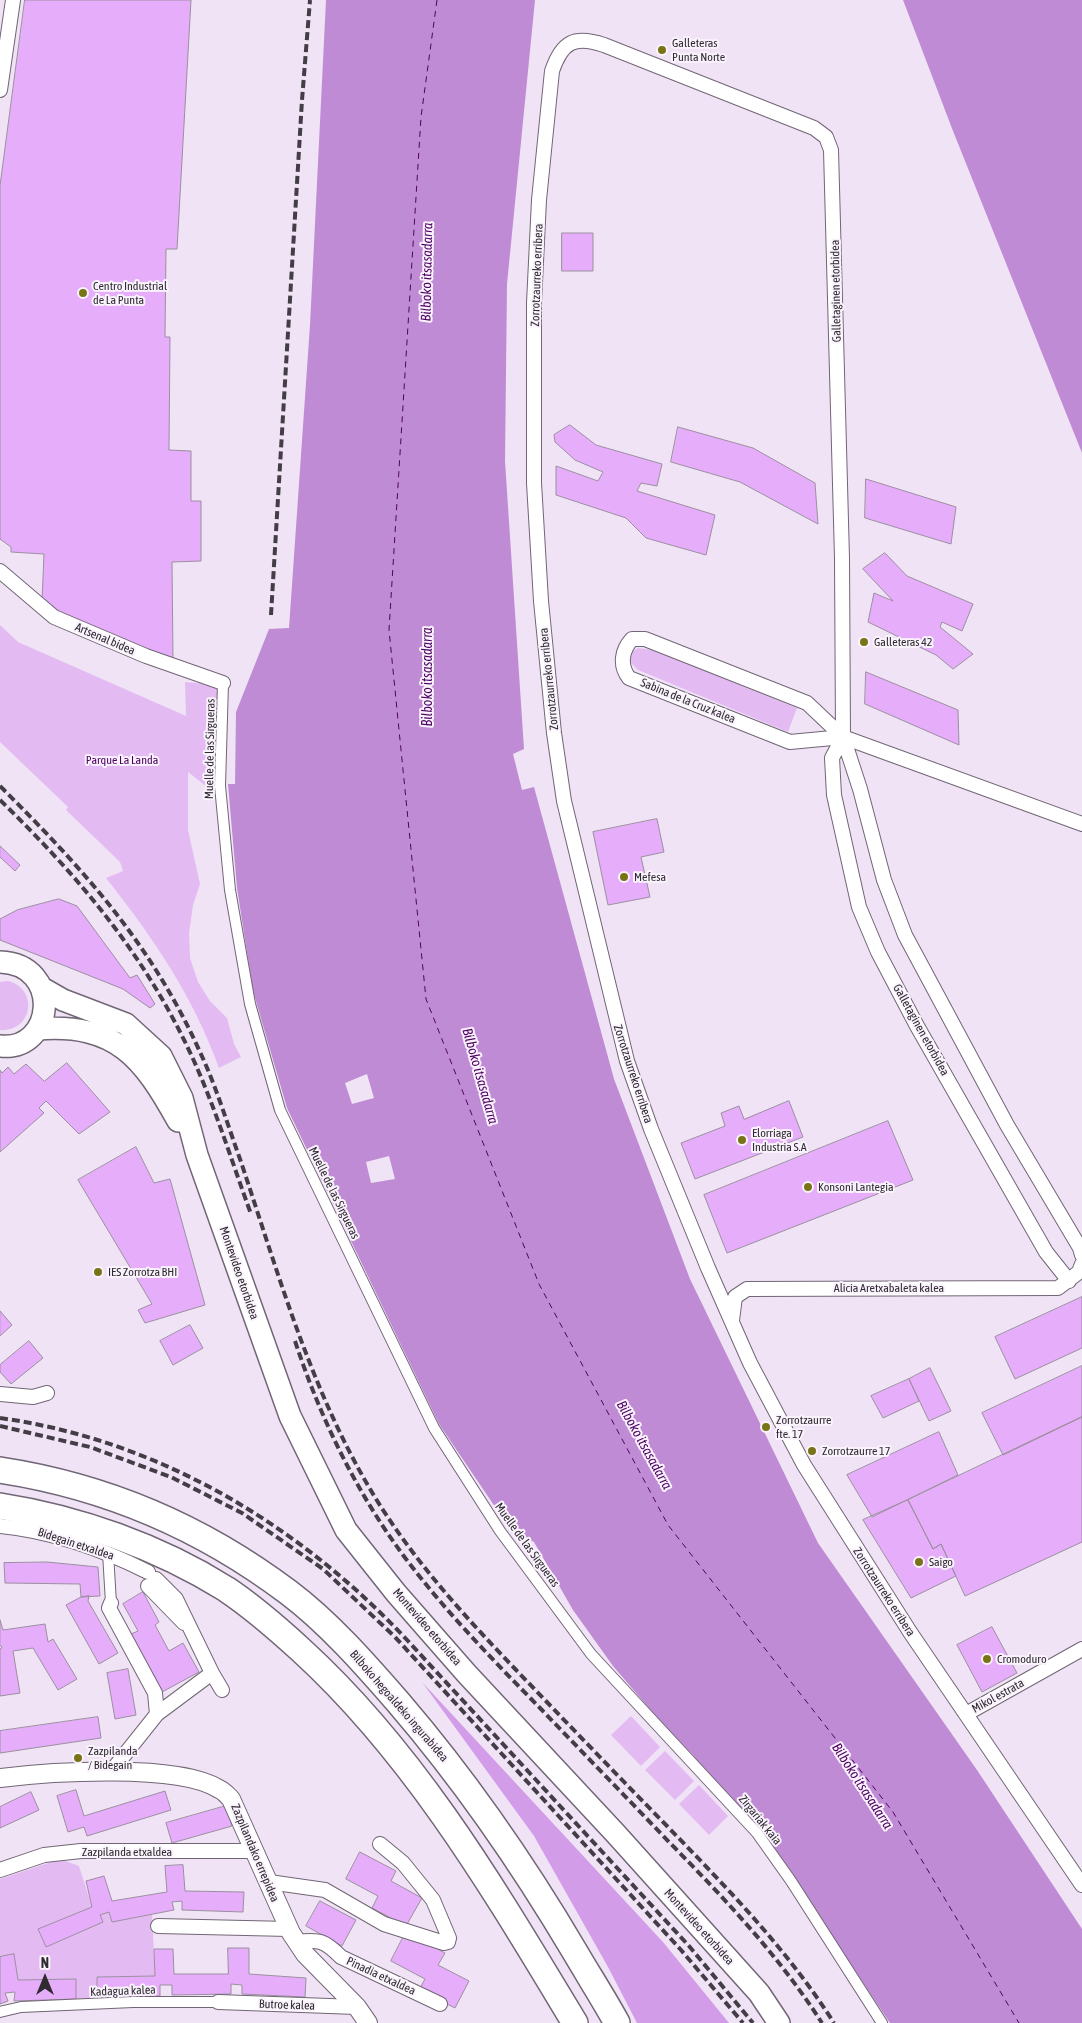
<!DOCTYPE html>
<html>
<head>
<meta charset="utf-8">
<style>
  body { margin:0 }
  #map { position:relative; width:1082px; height:2023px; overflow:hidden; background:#f0e3f5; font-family:"Asap Condensed",sans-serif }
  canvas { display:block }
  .north { position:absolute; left:20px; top:1953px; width:50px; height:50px; -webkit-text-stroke:4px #faf3fd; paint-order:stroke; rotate:0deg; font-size:14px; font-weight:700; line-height:20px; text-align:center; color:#2f2b31 }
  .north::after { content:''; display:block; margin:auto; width:18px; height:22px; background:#2f2b31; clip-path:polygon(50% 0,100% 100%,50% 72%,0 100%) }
</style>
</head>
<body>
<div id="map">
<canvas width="1082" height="2023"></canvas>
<div class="north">N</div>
</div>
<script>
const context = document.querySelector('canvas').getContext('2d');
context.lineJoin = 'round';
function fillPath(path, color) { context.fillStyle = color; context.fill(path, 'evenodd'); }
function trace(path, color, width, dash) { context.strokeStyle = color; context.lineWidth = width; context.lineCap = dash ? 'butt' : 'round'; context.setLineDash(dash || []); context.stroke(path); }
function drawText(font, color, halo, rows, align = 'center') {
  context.font = font + ' "Asap Condensed",sans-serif'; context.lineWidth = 4; context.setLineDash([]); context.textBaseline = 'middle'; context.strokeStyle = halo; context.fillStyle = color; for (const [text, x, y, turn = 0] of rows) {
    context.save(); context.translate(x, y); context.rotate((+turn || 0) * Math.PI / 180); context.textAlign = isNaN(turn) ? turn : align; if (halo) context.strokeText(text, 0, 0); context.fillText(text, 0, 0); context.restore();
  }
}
fillPath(new Path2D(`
  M0 625 18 642 186 716 185 682 219 685 218 793H215L188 772V830L200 884 193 905 189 933 190 958 198 982 210 1001 227 1018 234 1044 241 1057 219 1068C192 994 154 939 106 878L123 871 120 862 66 810 68 807 0 742Z
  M638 648 654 650 797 708 788 732 638 670 630 662 633 651Z
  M8 981C39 989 33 1032 0 1030V982Z
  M631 1716 660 1747 641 1766 611 1735Z
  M665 1751 694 1781 675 1800 645 1770Z
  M699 1785 728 1816 709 1835 679 1804Z
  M60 1859 79 1866 92 1907 38 1929 46 1947 102 1922 100 1915 109 1912 112 1922 152 1914 155 1976 97 1977V1998L76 1999V1979L18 1980 14 1955 0 1957V1879Z`), '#e3bbf2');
fillPath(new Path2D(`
  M422 1682 663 1942 729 2023H637L608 1967 534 1836Z`), '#d39ce8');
fillPath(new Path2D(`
  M326 0H535L507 284 505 461 524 749 513 754 522 790 534 787 614 1079 690 1279 818 1543 977 1770 1082 1929V2023H890L824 1925 693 1755 666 1728 613 1666 573 1610 534 1542 508 1526 439 1424 287 1108 253 991 237 888 228 784H235L236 712 269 629 289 628 310 325Z
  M903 0H1082V453L953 131Z`), '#c08bd5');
fillPath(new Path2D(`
  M367 1074 374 1098 352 1104 345 1083Z
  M389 1156 395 1179 371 1183 366 1162Z`), '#f0e3f5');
trace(new Path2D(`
  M437 0 421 117 389 630 426 999 539 1284 668 1525 893 1812 1019 2023`), '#4e0363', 1, [6, 5]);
const building = new Path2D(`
  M25 0H191L177 249H166L165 337H170L169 450 191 451V501H201V561L172 562 173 659 56 614 42 601 44 554 11 552V547L0 539V186Z
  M562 233H593V271H562Z
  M570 425 596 445 662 464 657 486 641 483 637 491 715 515 706 555 646 538 626 518 556 495V466L598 481 603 472 575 460 555 442 554 435Z
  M678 427 753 448 815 483 818 524 740 482 671 462Z
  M866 479 956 507 951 544 865 518Z
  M885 553 907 576 973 604 962 631 942 622 940 627 973 654 953 669 936 655 868 622 874 593 893 601 863 569Z
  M866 672 958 710 959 745 865 704Z
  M657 819 664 852 641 857 650 897 608 905 593 832Z
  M0 846 20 865 15 871 0 857Z
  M59 899 77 906 130 978 137 975 155 1004 150 1008 123 989 0 940V919L17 910Z
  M67 1063 110 1112 79 1134 46 1101 39 1108 44 1113 0 1152V1070L2 1073 8 1067 14 1074 26 1064 44 1081Z
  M789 1101 803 1137 695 1179 681 1143 725 1126 721 1113 739 1106 744 1119Z
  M888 1121 913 1180 727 1253 704 1195Z
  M136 1147 154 1183 170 1179 205 1305 145 1323 138 1310 152 1304 78 1180Z
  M1082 1297V1348L1015 1379 995 1337Z
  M0 1311 12 1325 0 1336Z
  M190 1325 203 1348 173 1365 160 1341Z
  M29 1341 43 1358 11 1384 0 1372V1365Z
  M1082 1366V1417L1003 1455 982 1413Z
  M930 1368 951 1411 929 1421 909 1379Z
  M909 1379 919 1401 883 1418 871 1396Z
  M1082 1417V1542L965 1596 941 1544 933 1549 908 1500Z
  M939 1432 958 1475 872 1517 847 1475Z
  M908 1500 933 1549 941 1544 956 1576 911 1598 863 1520Z
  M47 1562 98 1567 100 1596 81 1597 80 1584 5 1583 4 1563Z
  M143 1592 159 1622 155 1625 169 1651 183 1643 199 1672 162 1692 131 1634 138 1631 123 1604Z
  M89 1596 88 1601 118 1653 99 1664 66 1605 81 1597Z
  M0 1620 3 1630 45 1624 48 1642 53 1639 77 1679 58 1690 33 1648 13 1651 20 1693 0 1696V1649L2 1648 0 1645Z
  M992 1627 1017 1673 982 1692 957 1645Z
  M128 1669 136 1715 115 1719 107 1673Z
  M98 1717 101 1738 0 1753V1731Z
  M76 1790 84 1816 165 1791 171 1810 87 1836 84 1827 68 1832 57 1796Z
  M31 1792 39 1810 0 1828V1807Z
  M226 1806 232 1826 172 1843 166 1823Z
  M360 1852 396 1871 391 1881 422 1898 406 1926 372 1908 378 1896 346 1879Z
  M183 1865 185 1891 244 1892 243 1912 182 1910V1901L172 1902 174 1910 112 1922 109 1912 100 1915 103 1922 46 1947 38 1929 92 1907 86 1881 104 1876 112 1901 167 1892 165 1866Z
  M320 1901 356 1920 342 1946 306 1926Z
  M406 1932 445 1953 438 1965 469 1981 455 2008 419 1990 425 1979 391 1961Z
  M228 1948H249V1974L306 1978 305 1997 242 1994V1985L231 1984V1994L172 1995V1985H160V1996L97 1998V1977L155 1976 154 1949H173L174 1974H228Z
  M14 1954 18 1980 76 1979V1999L14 2001 15 1992 5 1993 8 2001 0 2004V1957Z`);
fillPath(building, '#e5adfa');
trace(building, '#9b8f9f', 1);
const pedestrian = new Path2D(`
  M223 683 220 786 230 890 250 1004 280 1110 434 1428 500 1531 591 1654 757 1833 791 1881 882 2023
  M108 1553 111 1603
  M0 2012 21 2007 133 2002H218`);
const minor = new Path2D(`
  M0 90 13 0
  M0 571 54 617 146 656 223 683
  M843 737 790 742 629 678C619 665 622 650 632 639H645L807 703 843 737 1082 824
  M843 737 832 758 834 795 859 907 878 952 917 1026 1046 1252 1069 1281
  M1082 1255 1080 1248 1007 1125 905 935 884 880 860 789 843 737 842 558 831 150 826 137 814 128 604 45C574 35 562 42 552 71L539 200 534 303V483L541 601 554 733 564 801 627 1061 651 1129 708 1268 750 1363 804 1465 910 1632 1082 1885
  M732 1320 735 1297 747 1289 1058 1288 1079 1272 1082 1264
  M0 1394 33 1397 47 1393
  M0 1526C52 1531 102 1549 148 1572
  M148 1586 184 1623
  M111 1603 109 1608 155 1693 157 1714
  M212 1673 222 1690
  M966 1714 1082 1649
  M110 1773 157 1714 212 1673 176 1599 156 1579
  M0 1870 44 1855 81 1851H256
  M269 1882 325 1890 384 1924 444 1943 448 1942 449 1938 433 1900 403 1863 380 1844
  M158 1926 289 1929
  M297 1942C320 1939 325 1941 341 1957L440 2004
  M218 2002 357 2007`);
const tertiary = new Path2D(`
  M0 1778C49 1772 178 1763 219 1789 224 1791 227 1795 231 1799L291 1933 305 1954 357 2007 368 2023`);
const primary = new Path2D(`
  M0 962C63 964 55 1052 0 1046
  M42 988 63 1000 126 1024 161 1056 182 1098 197 1155 290 1416 346 1530 396 1593 466 1673 616 1834 759 1993 779 2023
  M38 1029C117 1023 143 1058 178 1121`);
const motorway = new Path2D(`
  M0 1470C105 1486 203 1528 288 1592 328 1622 365 1664 398 1702 465 1780 523 1864 575 1952 589 1976 604 1999 617 2023
  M0 1506C78 1518 159 1547 226 1589 253 1607 277 1628 301 1650 416 1755 495 1891 575 2023`);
trace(pedestrian, '#716675', 12);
trace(minor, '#716675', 16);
trace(tertiary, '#716675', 20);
trace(primary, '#716675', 24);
trace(motorway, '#716675', 28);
trace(pedestrian, '#fff', 10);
trace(minor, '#fff', 14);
trace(tertiary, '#fff', 18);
trace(primary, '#fff', 21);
trace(motorway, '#fff', 25);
trace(new Path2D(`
  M271 615 302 100 310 0
  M0 786C83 869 151 943 200 1052 216 1086 227 1123 240 1159 280 1278 314 1403 383 1510 422 1570 470 1622 519 1673 568 1724 617 1775 667 1826 727 1888 787 1949 834 2023
  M0 800C81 879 147 957 194 1061 216 1110 232 1162 251 1214
  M295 1341C320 1417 355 1490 403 1555 444 1610 492 1659 540 1708 583 1753 627 1798 670 1843 726 1900 779 1956 822 2023
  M0 1418C158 1440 300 1525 408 1641L689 1946 753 2023
  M0 1426 90 1447 171 1477 242 1513 323 1569 395 1637 681 1950 743 2023`), '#433e46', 4, [8, 4]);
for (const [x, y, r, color] of [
  [662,50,5,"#787316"],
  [83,293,5,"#787316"],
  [864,642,5,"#787316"],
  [624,877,5,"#787316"],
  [742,1140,5,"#787316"],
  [808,1187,5,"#787316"],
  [98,1272,5,"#787316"],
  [766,1427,5,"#787316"],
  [812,1451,5,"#787316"],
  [919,1562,5,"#787316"],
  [987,1659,5,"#787316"],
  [78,1758,5,"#787316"]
]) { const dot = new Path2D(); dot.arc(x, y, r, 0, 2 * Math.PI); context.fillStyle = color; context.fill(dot); trace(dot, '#faf3fd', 2); }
drawText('12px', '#2f2b31', '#faf3fd', [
  ["Galleteras",672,43],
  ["Punta Norte",672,57],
  ["Centro Industrial",93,286],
  ["de La Punta",93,300],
  ["Galleteras 42",874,642],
  ["Mefesa",634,877],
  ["Elorriaga",752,1133],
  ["Industria S.A",752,1147],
  ["Konsoni Lantegia",818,1187],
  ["IES Zorrotza BHI",108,1272],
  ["Zorrotzaurre",776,1420],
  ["fte. 17",776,1434],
  ["Zorrotzaurre 17",822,1451],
  ["Saigo",929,1562],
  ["Cromoduro",997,1659],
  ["Zazpilanda",88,1751],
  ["/ Bidegain",88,1765]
], 'left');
drawText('12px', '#2f2b31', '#faf3fd', [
  ["Zorrotzaurreko erribera",537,275,-88],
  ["Galletaginen etorbidea",836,291,-91],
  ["Artsenal bidea",105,639,23],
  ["Zorrotzaurreko erribera",549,679,-96],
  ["Sabina de la Cruz kalea",688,701,22],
  ["Muelle de las Sirgueras",210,749,-89],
  ["Galletaginen etorbidea",921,1030,61],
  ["Zorrotzaurreko erribera",633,1074,72],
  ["Muelle de las Sirgueras",334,1193,64],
  ["Montevideo etorbidea",239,1273,71],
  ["Alicia Aretxabaleta kalea",889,1288],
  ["Bidegain etxaldea",76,1544,18],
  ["Muelle de las Sirgueras",527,1545,54],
  ["Zorrotzaurreko erribera",884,1592,57],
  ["Montevideo etorbidea",427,1627,49],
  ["Mikol estrata",998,1696,-29],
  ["Bilboko hegoaldeko ingurabidea",399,1706,49],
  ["Zirgariak kaia",760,1820,51],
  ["Zazpilanda etxaldea",127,1852],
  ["Zazpilandako errepidea",255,1853,67],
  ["Montevideo etorbidea",699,1927,48],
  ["Pinadia etxaldea",381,1976,25],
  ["Kadagua kalea",123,1991,-2],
  ["Butroe kalea",287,2005,2]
]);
drawText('12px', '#4c0161', '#faf3fd', [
  ["Parque La Landa",122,760]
]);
drawText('italic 14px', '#4e0363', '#faf3fd', [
  ["Bilboko itsasadarra",427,272,-89],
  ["Bilboko itsasadarra",428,677,-90],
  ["Bilboko itsasadarra",480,1076,74],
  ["Bilboko itsasadarra",644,1445,61],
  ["Bilboko itsasadarra",862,1786,57]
]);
</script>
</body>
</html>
